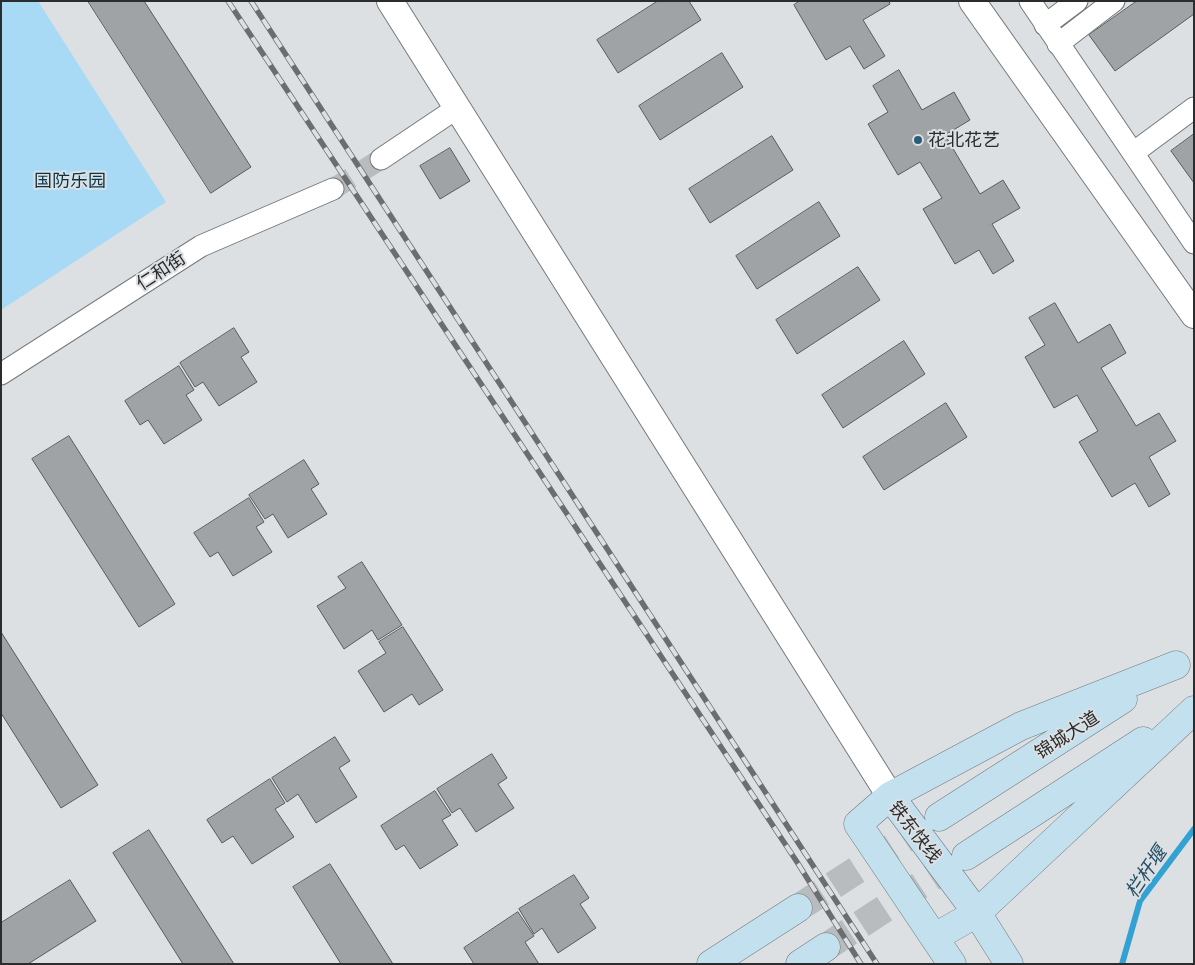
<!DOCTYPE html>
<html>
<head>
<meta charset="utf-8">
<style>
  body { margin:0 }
  #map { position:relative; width:1195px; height:965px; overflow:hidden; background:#dce0e3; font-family:Commissioner,sans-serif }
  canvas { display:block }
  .frame { position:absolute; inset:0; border:2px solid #2a2c2d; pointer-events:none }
</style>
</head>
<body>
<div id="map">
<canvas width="1195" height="965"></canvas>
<div class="frame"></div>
</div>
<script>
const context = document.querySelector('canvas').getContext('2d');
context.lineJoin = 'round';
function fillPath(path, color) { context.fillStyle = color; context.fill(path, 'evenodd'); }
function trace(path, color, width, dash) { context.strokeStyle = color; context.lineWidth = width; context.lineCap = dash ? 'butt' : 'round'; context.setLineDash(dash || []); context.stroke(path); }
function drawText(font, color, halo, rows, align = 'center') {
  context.font = font + ' Commissioner,"Noto Sans SC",sans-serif'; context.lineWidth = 4; context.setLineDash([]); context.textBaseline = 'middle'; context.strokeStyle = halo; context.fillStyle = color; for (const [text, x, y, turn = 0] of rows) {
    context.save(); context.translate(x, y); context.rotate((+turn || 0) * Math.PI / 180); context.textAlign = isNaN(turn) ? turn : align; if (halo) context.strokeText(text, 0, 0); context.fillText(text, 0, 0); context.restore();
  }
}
fillPath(new Path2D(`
  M1 1H38L166 202 1 310Z`), '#a8daf6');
trace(new Path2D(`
  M1122 964 1140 901 1194 829`), '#32a1d4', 6);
const building = new Path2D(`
  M88 1H144L251 167 211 193Z
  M658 1H689L701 20 618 73 597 40Z
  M800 1H889L890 4 863 20 885 56 864 69 850 46 826 60 794 5Z
  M1137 1H1194V14L1115 71 1089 35Z
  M722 53 743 87 660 140 639 106Z
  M899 70 922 110 954 92 970 120 945 135 980 194 1003 180 1020 208 992 224 1014 261 993 274 979 250 955 264 923 209 942 198 920 162 898 175 868 124 888 112 873 86Z
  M1194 134V183L1171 151Z
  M772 136 793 170 710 223 689 189Z
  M450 148 470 181 440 199 420 166Z
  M819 202 840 236 757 289 736 256Z
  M858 267 880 300 797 354 776 320Z
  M1055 303 1078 343 1110 324 1126 353 1101 368 1136 426 1159 413 1176 441 1149 457 1170 494 1149 507 1135 483 1112 497 1079 442 1098 431 1077 395 1054 408 1025 357 1045 345 1029 318Z
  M234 328 249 352 241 357 257 382 219 406 203 382 195 387 180 363Z
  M904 341 925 374 843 428 822 395Z
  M179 366 194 390 186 395 202 420 164 444 148 420 140 425 125 401Z
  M946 403 967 437 884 490 863 457Z
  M69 436 175 604 139 627 32 459Z
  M304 460 319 484 311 489 327 514 288 538 273 514 265 519 249 495Z
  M249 498 264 522 256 527 272 552 233 576 218 552 210 557 194 533Z
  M362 562 402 625 378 640 372 630 344 649 317 606 346 588 338 577Z
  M403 627 443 690 419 705 412 694 384 712 358 671 386 653 379 642Z
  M1 632 98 785 61 808 1 713Z
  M335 737 350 761 339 768 357 797 316 823 298 794 287 802 272 778Z
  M492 754 507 778 498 784 514 808 476 832 460 808 452 813 437 789Z
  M270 779 285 803 275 809 294 837 252 864 233 836 222 843 207 820Z
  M435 791 451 815 442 820 458 845 420 869 404 845 396 850 381 826Z
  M149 830 234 964H183L113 853Z
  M330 864 393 964H341L293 887Z
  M574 875 589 898 580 904 596 928 558 953 542 928 534 934 519 909Z
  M70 880 96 921 28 964H1V923Z
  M518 912 534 936 525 942 539 964H474L464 948Z`);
fillPath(building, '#9fa3a5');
trace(building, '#585b5e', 1);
trace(new Path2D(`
  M333 189 381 159`), '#b8bcbf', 21, [21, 11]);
trace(new Path2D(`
  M798 908 936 819
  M826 947 965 856`), '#b8bcbf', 28, [28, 14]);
const minor = new Path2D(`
  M1030 1 1194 243
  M1045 25 1077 1
  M1058 44 1114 1
  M1133 153 1194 108
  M381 159 457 108
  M1 374 201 246 333 189`);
const tertiary = new Path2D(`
  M390 1 890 796
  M972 1 1194 315`);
const secondary = new Path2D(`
  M890 796 1021 726 1176 665
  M939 817 1123 699
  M966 856 1143 741
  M935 937 977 913 1194 710
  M711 964 798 908
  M800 964 826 947
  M952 964 858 824 890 796 977 913 1009 964`);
trace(minor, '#75797b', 23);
trace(tertiary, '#75797b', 28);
trace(secondary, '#75797b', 29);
trace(minor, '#fff', 21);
trace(tertiary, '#fff', 26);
trace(secondary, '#c2e0ee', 28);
const rail = new Path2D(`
  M228 1 797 862 861 964
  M251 1 877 964`);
trace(rail, '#6b6e70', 5.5);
trace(rail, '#dce0e3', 4, [11]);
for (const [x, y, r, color] of [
  [918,140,5,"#285e79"]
]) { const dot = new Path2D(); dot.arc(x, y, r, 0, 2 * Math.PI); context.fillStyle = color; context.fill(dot); trace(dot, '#dce0e3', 2); }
drawText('18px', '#2a2c2d', '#dce0e3', [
  ["花北花艺",928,140]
], 'left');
drawText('18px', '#06364b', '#dce0e3', [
  ["国防乐园",70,181]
]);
drawText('18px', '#2a2c2d', '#dce0e3', [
  ["仁和街",161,271,-33],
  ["锦城大道",1067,735,-33],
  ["铁东快线",915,832,52]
]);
drawText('italic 19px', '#244f66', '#dce0e3', [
  ["栏杆堰",1146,872,-56]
]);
</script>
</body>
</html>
